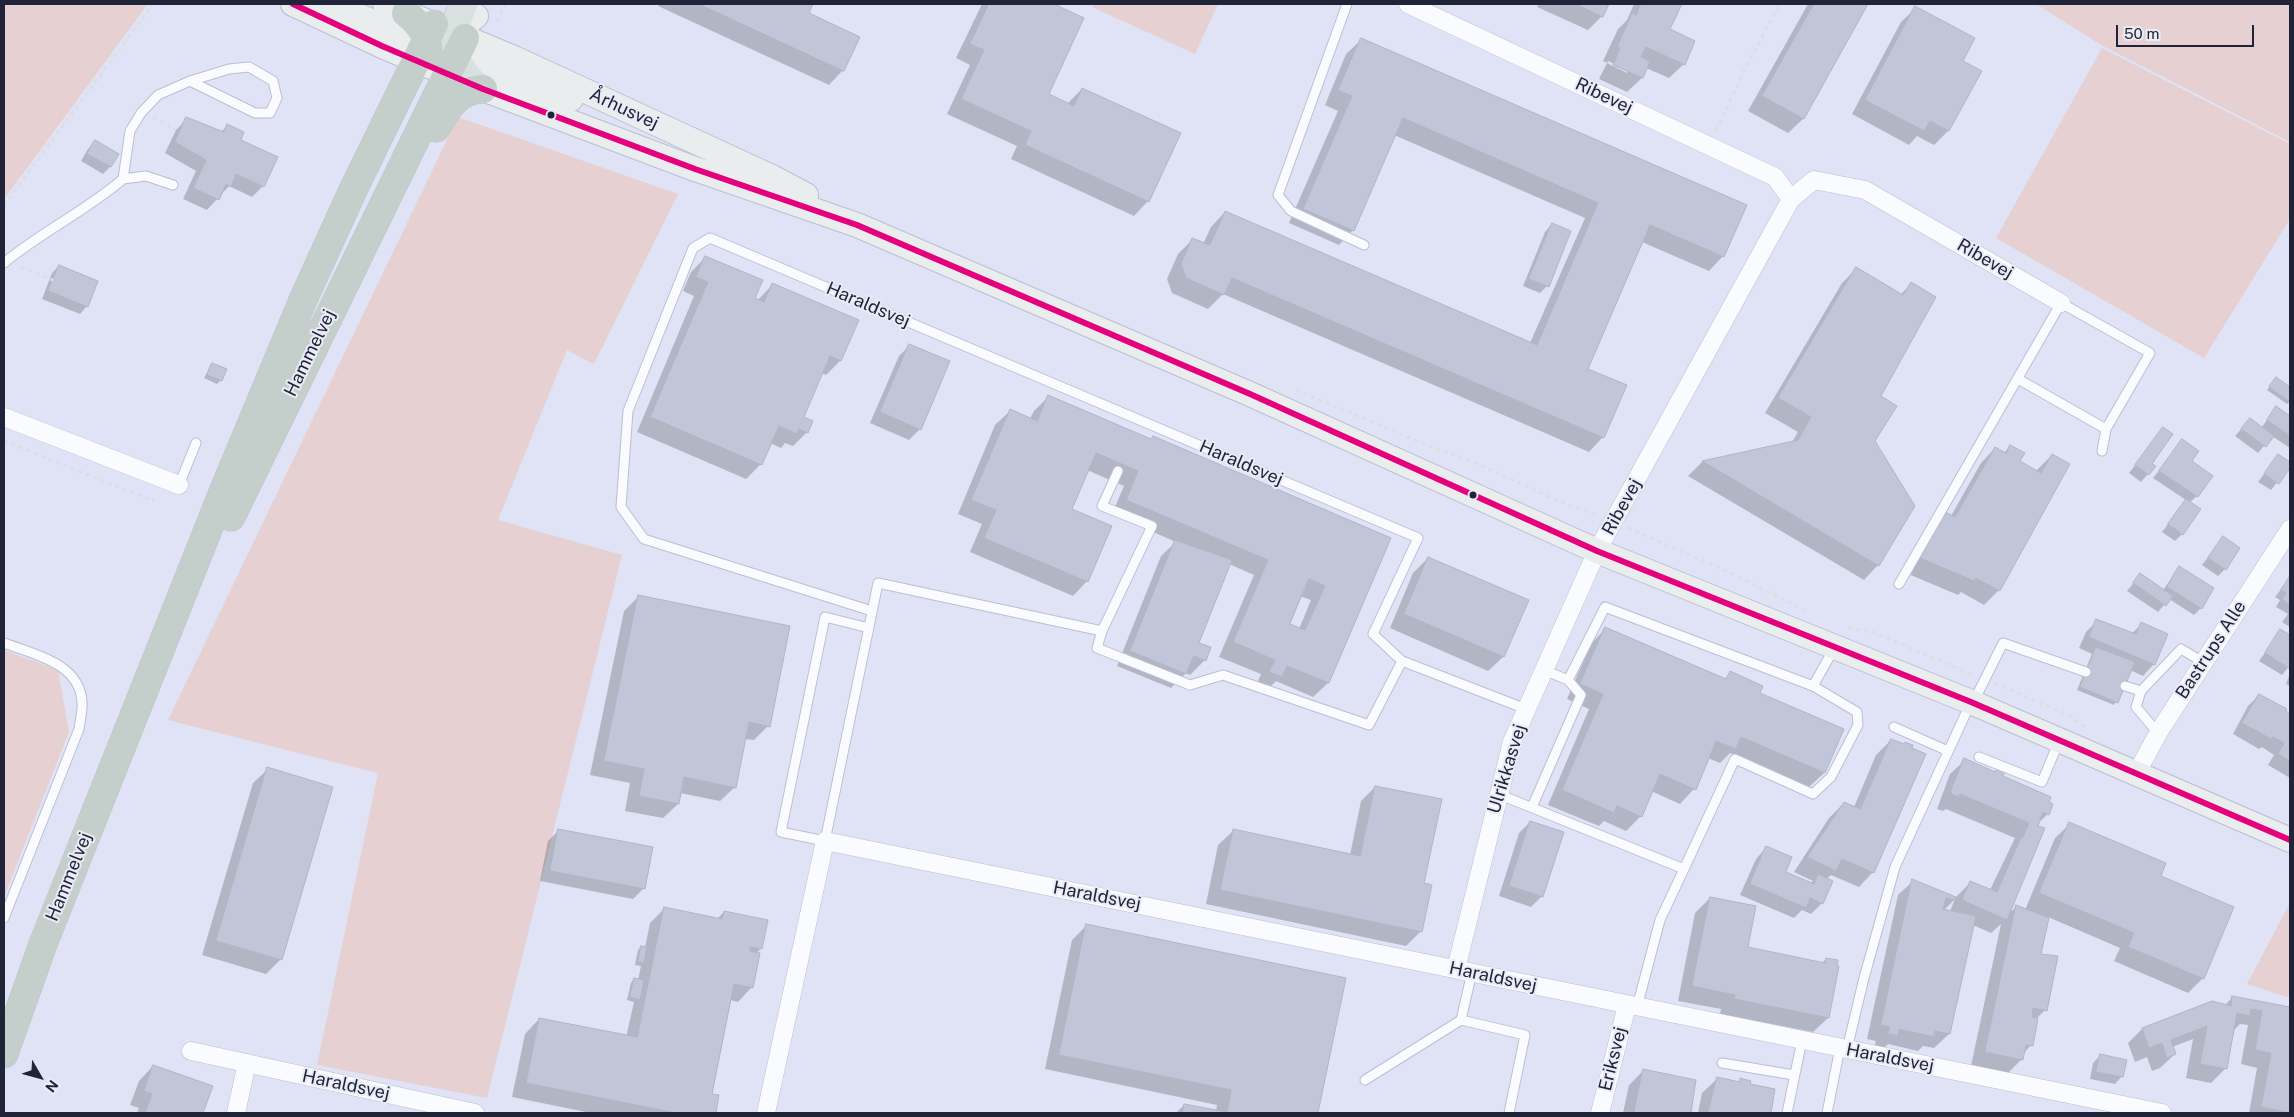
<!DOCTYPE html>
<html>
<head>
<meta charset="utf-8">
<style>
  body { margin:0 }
  #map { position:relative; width:2294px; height:1117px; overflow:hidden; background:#dfe3f5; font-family:"Public Sans",sans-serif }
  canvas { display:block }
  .frame { position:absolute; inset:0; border:5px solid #202438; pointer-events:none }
  .north { position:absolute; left:15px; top:1052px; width:50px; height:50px; -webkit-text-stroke:4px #e9ebf6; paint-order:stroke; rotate:128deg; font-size:14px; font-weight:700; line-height:20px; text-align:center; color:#202438 }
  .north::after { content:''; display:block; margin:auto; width:18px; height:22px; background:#202438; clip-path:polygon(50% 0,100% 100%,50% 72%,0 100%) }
  .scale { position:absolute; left:2116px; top:25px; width:138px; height:22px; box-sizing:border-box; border:2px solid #202438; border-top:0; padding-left:6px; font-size:15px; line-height:18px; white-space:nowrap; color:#202438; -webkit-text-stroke:4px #e9ebf6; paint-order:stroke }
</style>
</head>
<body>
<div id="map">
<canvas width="2294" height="1117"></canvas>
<div class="frame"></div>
<div class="north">N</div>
<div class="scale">50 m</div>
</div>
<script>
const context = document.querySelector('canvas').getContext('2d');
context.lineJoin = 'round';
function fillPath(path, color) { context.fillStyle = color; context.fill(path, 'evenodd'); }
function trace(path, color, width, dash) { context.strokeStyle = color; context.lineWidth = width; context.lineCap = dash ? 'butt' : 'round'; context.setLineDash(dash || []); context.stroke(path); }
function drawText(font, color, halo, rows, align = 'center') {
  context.font = font + ' "Public Sans",sans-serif'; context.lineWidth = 4; context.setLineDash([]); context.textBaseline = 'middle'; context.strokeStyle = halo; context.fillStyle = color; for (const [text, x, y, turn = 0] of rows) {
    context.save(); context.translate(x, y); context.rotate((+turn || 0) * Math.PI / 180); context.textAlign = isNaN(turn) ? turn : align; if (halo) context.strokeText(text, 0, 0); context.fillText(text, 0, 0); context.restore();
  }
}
fillPath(new Path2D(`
  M4 4H148L4 199Z
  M1094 4H1218L1195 54 1092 7Z
  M2036 4H2290V142L2101 45Z
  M2102 48 2290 144V219L2204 358 1996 238Z
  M458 117 678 194 594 364 567 350 498 520 622 555 487 1098 317 1065 378 773 168 720Z
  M4 650 58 670 69 732 4 897Z
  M2290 903V998L2247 984Z`), '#e6d0d1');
fillPath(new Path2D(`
  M659 4H812L808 14 843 70 829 85 658 6Z
  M982 4H1051L1083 18 1047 95 1067 104 1082 89 1148 201 1134 216 1011 159 1017 146 947 114 970 65 956 58Z
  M1539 4H1608L1602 16 1588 30 1537 7Z
  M1634 4H1681L1669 30 1684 64 1669 78 1646 68 1642 78 1627 92 1599 79 1607 63 1603 61 1618 29 1627 20ZM1608 61 1627 70V73L1607 63Z
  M1808 4H1866L1803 119 1788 133 1748 111Z
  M1916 8 1961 62 1980 72 1948 131 1934 145 1917 136 1909 145 1852 114 1901 22Z
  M1361 40 1723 256 1709 271 1642 242 1586 369 1603 437 1589 452 1223 294 1208 309 1172 293 1167 279 1178 254 1193 239 1203 244 1211 227 1225 212 1530 343 1585 218 1394 135 1353 230 1339 245 1289 223 1338 111 1325 105 1346 54Z
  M187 119 221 132 227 126 239 140 263 186 252 197 229 186 207 210 183 199 196 171 165 153 176 130Z
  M95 142 117 154 110 167 103 174 81 161 88 149Z
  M1552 224 1547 286 1540 293 1523 286 1545 232Z
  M706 257 757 301 773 284 840 361 826 375 822 373 803 418 807 432 793 446 785 443 781 448 770 443 761 464 746 479 637 432 694 296 683 291 691 272Z
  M59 266 87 306 80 314 42 299 52 273Z
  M1856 269 1900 295 1911 284 1879 397 1874 441 1878 565 1864 580 1688 476 1702 462 1792 442 1798 432 1765 413 1842 283Z
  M910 345 920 429 909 440 870 423 899 356Z
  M212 364 221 380 217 384 204 378Z
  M2276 379 2290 389V402L2287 404 2267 390Z
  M1048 397 1389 539 1328 683 1313 697 1276 681 1266 691 1256 686 1261 674 1219 657 1254 575 1229 564 1197 643 1205 660 1190 675 1186 673 1171 688 1117 666 1161 556 1176 542 1112 514 1124 486 1087 470 1071 510 1087 581 1073 596 970 552 982 524 958 514 995 425 1010 411 1030 419 1034 411ZM1300 596 1311 600 1299 629 1288 625Z
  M2277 407 2290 417V448L2272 436 2258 453 2235 436 2250 419 2261 428Z
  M2163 429 2150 464 2154 467 2141 482 2129 473Z
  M2183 441 2190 461 2197 496 2189 503 2182 534 2175 541 2162 532 2186 500 2153 478Z
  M2010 446 2019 461 2036 471 2052 455 1999 590 1984 605 1961 592 1958 595 1906 573 1931 528 1951 516 1981 463 1995 448 2004 453Z
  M2279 455 2290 463V466L2271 490 2258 482Z
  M2223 538 2225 569 2218 576 2202 565Z
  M1428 558 1527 601 1503 657 1488 671 1390 628 1413 573Z
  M2179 568 2201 608 2194 615 2169 599 2158 612 2127 591 2140 575 2163 590Z
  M2290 578V627L2282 622 2288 614 2276 607 2280 600 2275 597Z
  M639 596 768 726 754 740 745 739 735 787 720 801 680 793 678 804 663 818 625 811 630 783 590 775 624 611Z
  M2097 621 2131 634 2142 624 2166 634 2153 665 2143 676 2130 670 2114 705 2077 690 2092 654 2079 648 2086 632Z
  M1605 629 1724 680 1730 673 1758 693 1843 730 1824 773 1809 787 1730 753 1720 763 1708 758 1694 789 1680 804 1651 791 1641 816 1626 831 1604 821 1599 826 1548 805 1589 709 1567 699 1591 644Z
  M2281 631 2290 637V665L2282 675 2259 661Z
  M2290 673V686L2286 684Z
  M2259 695 2290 714V778L2268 765 2274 755 2262 747 2259 749 2233 734 2248 706Z
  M1891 740 1873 872 1859 887 1831 875 1826 879 1822 903 1811 914 1802 910 1794 918 1740 895 1756 859 1766 848 1784 872 1810 884 1813 881 1794 872 1829 818 1844 803 1854 807 1876 755Z
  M1965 760 1994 772 1997 769 2001 777 2047 803 2048 814 2037 824 2007 915 2016 907 2025 910 2055 838 2070 824 2160 877 2203 978 2188 993 2114 961 2120 948 2048 917 2040 955 2045 1010 2037 1018 2031 1045 2023 1054 2022 1059 2007 1074 1971 1066 2001 924 1991 933 1973 925 1949 1034 1934 1048 1923 1046 1918 1051 1888 1044 1882 1050 1874 1048 1876 1041 1867 1039 1898 895 1913 881 1955 898 1971 882 1990 890 2015 838 1946 809 1943 811 1937 809 1950 774ZM1955 899 1950 911 1944 910Z
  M268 769 281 959 266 974 202 955 253 783Z
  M1375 787 1423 884 1421 931 1406 946 1206 904 1218 845 1233 831 1350 855 1361 801Z
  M1530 822 1542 896 1531 907 1499 896 1519 833Z
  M559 830 644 888 633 899 540 881 548 841Z
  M1710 898 1746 948 1822 963 1826 959 1828 1018 1813 1032 1720 1014 1721 1009 1678 1001 1695 913Z
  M665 908 717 919 724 912 761 948 756 954 752 987 738 1002 730 1000 710 1095 718 1096 715 1113H591L512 1097 525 1034 539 1019 626 1037 634 1002 627 1000 631 983 634 979 638 980 641 966 635 965 638 950 641 947 645 948 650 923Z
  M1086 926 1344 979 1316 1113H1176L1184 1105 1216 1112 1217 1105 1045 1069 1072 940Z
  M2233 997 2290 1008V1113H2249L2257 1068 2241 1064 2248 1025 2240 1024 2234 1030 2226 1068 2211 1083 2186 1078 2193 1039 2172 1047 2175 1054 2160 1068 2152 1071 2147 1057 2135 1062 2128 1043 2142 1029 2225 1005Z
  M2100 1056 2122 1076 2115 1084 2090 1079 2093 1063Z
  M153 1066 211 1087 202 1113H137L139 1108 130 1105 139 1081Z
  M1644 1070 1695 1081 1688 1113H1623L1629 1085Z
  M1717 1079 1738 1083 1741 1080 1749 1085 1774 1090 1769 1113H1698L1702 1093Z`), '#0003');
const building = new Path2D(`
  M699 4H813L809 13 860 37 844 71Z
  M989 4H1054L1084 18 1049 94 1074 106 1082 88 1181 133 1149 202 1025 145 1031 131 961 99 984 50 970 44Z
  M1576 4H1609L1603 17Z
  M1641 4H1682L1670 29 1695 41 1685 65 1646 47 1641 57 1650 62 1643 78 1613 65 1620 48 1617 47 1632 13 1636 15Z
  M1814 4H1868L1804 119 1762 96Z
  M1915 6 1975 38 1963 61 1982 71 1949 131 1930 121 1924 131 1865 100Z
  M1361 38 1747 205 1724 257 1650 225 1588 369 1627 385 1604 438 1232 278 1224 295 1186 278 1181 264 1192 238 1210 245 1225 211 1537 345 1598 203 1403 118 1354 231 1303 209 1352 96 1338 90Z
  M186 117 224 132 227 124 244 132 241 140 278 157 264 187 236 174 231 187 226 184 219 200 193 188 206 160 175 142Z
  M95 140 119 154 111 167 87 154Z
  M1552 223 1571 231 1549 287 1529 279Z
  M705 256 763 280 755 298 764 302 772 283 859 320 841 361 830 356 804 417 813 421 808 433 799 429 797 434 779 426 762 465 650 417 708 282 696 277Z
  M59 265 98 281 88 307 48 291Z
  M1856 267 1903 295 1911 282 1936 297 1881 396 1897 406 1875 441 1915 506 1879 566 1702 461 1798 440 1811 417 1778 398Z
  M909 344 950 361 921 430 880 412Z
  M212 363 227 369 222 381 207 375Z
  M2276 377 2290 387V402L2269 387Z
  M1048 395 1151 439 1153 436 1391 538 1329 683 1287 666 1282 677 1269 672 1275 660 1233 642 1268 560 1126 500 1138 471 1096 453 1072 509 1112 526 1088 582 984 538 996 510 971 500 1010 409 1037 421ZM1309 579 1325 586 1305 630 1290 624Z
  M2276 406 2290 416V436L2267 420Z
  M2250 418 2274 436 2266 447 2241 429Z
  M2163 427 2173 434 2152 464 2156 466 2149 475 2135 465Z
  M2182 439 2199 451 2192 461 2213 476 2198 497 2159 471Z
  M2010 445 2025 453 2020 461 2041 473 2052 454 2070 464 2000 591 1976 578 1974 581 1920 558 1945 512 1955 517 1995 447 2006 453Z
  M2278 454 2290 462V468L2279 484 2264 474Z
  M2186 499 2201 509 2183 535 2168 524Z
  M2223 536 2240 548 2226 570 2208 558Z
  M1175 540 1232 560 1199 643 1211 647 1206 661 1194 656 1186 674 1130 651Z
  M1428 557 1529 600 1504 657 1404 614Z
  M2179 566 2214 588 2202 609 2167 587Z
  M2140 573 2173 596 2166 606 2133 583Z
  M2290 576V605L2282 599 2286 593 2281 590Z
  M638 595 790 626 770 727 749 722 736 788 684 777 679 804 639 796 644 769 604 761Z
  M2096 619 2136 634 2141 622 2168 634 2155 665 2089 637Z
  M1605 627 1726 679 1730 671 1763 686 1760 693 1844 729 1825 773 1741 737 1736 749 1716 741 1696 790 1660 774 1642 817 1617 806 1614 813 1562 790 1603 694 1580 684Z
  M2280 629 2290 635V669L2265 653Z
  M2096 647 2135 662 2118 703 2080 687Z
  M2259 694 2287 709 2286 711 2290 714V761L2278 754 2284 743 2273 737 2271 739 2242 723Z
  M1891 739 1904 744 1905 742 1913 745 1912 748 1926 754 1874 873 1842 859 1836 871 1807 857 1844 802 1860 809Z
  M1964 758 1995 772 1997 768 2005 771 2003 776 2051 797 2049 802 2053 804 2049 815 2043 812 2038 826 2045 828 2007 920 1962 900 1970 881 1997 892 2021 837H2023L2029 823 1960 794 1959 797 1951 794V790Z
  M267 767 333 787 282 960 216 941Z
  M1375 786 1442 799 1424 883 1432 885 1422 932 1220 890 1233 829 1360 856Z
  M1530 821 1564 832 1543 897 1509 886Z
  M2069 822 2166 863 2161 876 2234 907 2204 979 2128 947 2134 933 2039 893Z
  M558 829 653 847 645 889 550 871Z
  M1766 846 1792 857 1786 872 1814 884 1818 874 1833 881 1823 904 1810 898 1806 908 1750 884Z
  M1912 879 1956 897 1955 900 1946 898 1943 909 1976 916 1950 1034 1935 1031 1934 1037 1899 1029 1898 1036 1888 1034 1890 1027 1881 1025Z
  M1710 897 1756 906 1748 947 1825 963 1826 958 1838 960 1837 966H1839L1829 1018 1734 999 1735 995 1692 986Z
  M2016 905 2049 918 2041 954 2058 956 2047 1011 2033 1008 2032 1017 2038 1018 2033 1046 2026 1045 2023 1060 1985 1052Z
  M664 907 722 919 724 911 768 920 762 949 750 947V951L760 953 753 988 734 984 712 1094 719 1095 716 1113H676L526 1083 539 1018 637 1037Z
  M1086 924 1346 978 1318 1113H1182L1184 1104 1227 1112 1231 1090 1059 1055Z
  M641 946 647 947 644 963 638 962Z
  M634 978 644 980 640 1000 630 997Z
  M2232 996 2290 1007V1113L2261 1107 2271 1053 2255 1050 2262 1011 2251 1009 2250 1016 2237 1013 2227 1069 2200 1064 2207 1026 2171 1040 2176 1054 2167 1058 2162 1043 2149 1048 2142 1028 2212 1001 2231 1006Z
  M2100 1054 2127 1060 2123 1077 2096 1072Z
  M153 1065 213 1086 203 1113H145L152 1094 144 1091Z
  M1643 1069 1696 1080 1691 1113H1634Z
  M1717 1077 1740 1082V1078L1751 1081 1750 1084 1775 1089 1771 1113H1708Z`);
fillPath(building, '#c1c5d8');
trace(building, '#b1b4c6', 1);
const lane = new Path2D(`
  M1347 4 1278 195 1291 211 1364 245
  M123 179 146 176 173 185
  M4 263C41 232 86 211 123 179L130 131 141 113 158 95 190 81 229 69 249 67 273 81 277 98 270 113H255L190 81
  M2018 379 2106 429
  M179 485 196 443
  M1899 584 2061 303 2150 353 2106 429 2102 451
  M872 611 644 539 621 507 628 411 693 248 710 238 1418 538 1373 634 1402 661 1369 725 1223 675 1190 685 1097 648 1102 631 1152 526 1102 506 1118 471
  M869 628 825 617 781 832 825 841 878 583 1102 631
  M4 643C33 654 80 663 82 702 83 710 80 720 79 729L4 918
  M1402 661 1526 709
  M1568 680 1605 607 1813 686
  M2125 686 2141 691 2136 707 2152 726 2160 730
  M2141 691 2181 649 2203 662
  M1973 703 2003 643 2086 672
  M1894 727 1948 751
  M1979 757 2042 782 2059 741
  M1498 794 1684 869 1735 759 1813 794 1831 777 1858 725 1857 712 1813 686 1835 647
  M1532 807 1581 695 1568 680 1544 670
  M1637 1007 1660 920 1684 869
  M1461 1020 1525 1035 1509 1113
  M1847 1049 1864 978 1895 867 1971 702
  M1722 1063 1794 1075
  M1365 1080 1461 1020 1472 972
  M1787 1113 1802 1040
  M1827 1113 1840 1048`);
const street = new Path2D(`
  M1408 4 1775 177 1791 199 1597 551 1512 742 1456 969
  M1791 199 1814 180 1865 190 2061 303
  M4 417 179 485
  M2136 774 2160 730 2290 529
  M191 1051 475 1113
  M236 1113 247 1063
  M766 1113 825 841 2162 1113
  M1600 1113 1627 1005`);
const secondary = new Path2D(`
  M293 4 382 46 483 89 695 169 857 225 1250 394 1597 551 1971 702 2290 840
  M331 4C380 22 429 60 476 16
  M385 4 514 58 774 178 806 195
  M442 61 455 59 469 61 571 99`);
const primary = new Path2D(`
  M463 4C449 39 447 57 475 85`);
const highway = new Path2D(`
  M406 13C420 24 427 35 429 53
  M436 128C448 108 457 90 483 89
  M231 517 465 38
  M4 1054 43 944 225 487 303 300 353 190 434 24`);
trace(lane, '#bbbfd1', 11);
trace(street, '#bbbfd1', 19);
trace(secondary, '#bbbfd1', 26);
trace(primary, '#bfc1cb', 29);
trace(highway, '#bfc1cb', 29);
trace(new Path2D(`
  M497 22 505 4
  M153 118 176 129
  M1716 131 1746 67 1780 4
  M4 205 153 4
  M21 267 53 280
  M1296 390 1429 446 1469 460 1568 505 1597 515
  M4 441 153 501 155 495
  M1628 528 1731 573 1804 610
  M1848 628 1873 632 1973 675
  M1995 683 2072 717 2086 728`), '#dcdee3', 3, [4, 4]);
trace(lane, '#fafbfe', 9);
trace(street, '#fafbfe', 18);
trace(secondary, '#eaedee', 24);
trace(primary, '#d9e0e0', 28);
trace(highway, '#c4cfcc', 28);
trace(new Path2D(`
  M293 4 382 46 483 89 695 169 857 225 1250 394 1597 551 1971 702 2290 840`), '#e5007d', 6);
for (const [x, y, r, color] of [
  [551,115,4.5,"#202438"],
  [1473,495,4.5,"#202438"]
]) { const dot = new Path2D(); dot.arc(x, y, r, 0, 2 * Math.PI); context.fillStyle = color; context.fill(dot); trace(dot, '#e9ebf6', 2); }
drawText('18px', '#202438', '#e9ebf6', [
  ["Ribevej",1604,96,25],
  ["Århusvej",624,109,25],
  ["Ribevej",1985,259,30],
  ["Haraldsvej",868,305,23],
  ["Hammelvej",310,353,-64],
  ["Haraldsvej",1241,463,23],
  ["Ribevej",1622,507,-61],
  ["Bastrups Alle",2211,650,-57],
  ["Ulrikkasvej",1507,769,-73],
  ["Hammelvej",69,877,-68],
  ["Haraldsvej",1097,896,11],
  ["Haraldsvej",1493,977,12],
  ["Haraldsvej",1890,1058,11],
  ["Eriksvej",1613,1059,-76],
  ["Haraldsvej",346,1085,12]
]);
</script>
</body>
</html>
